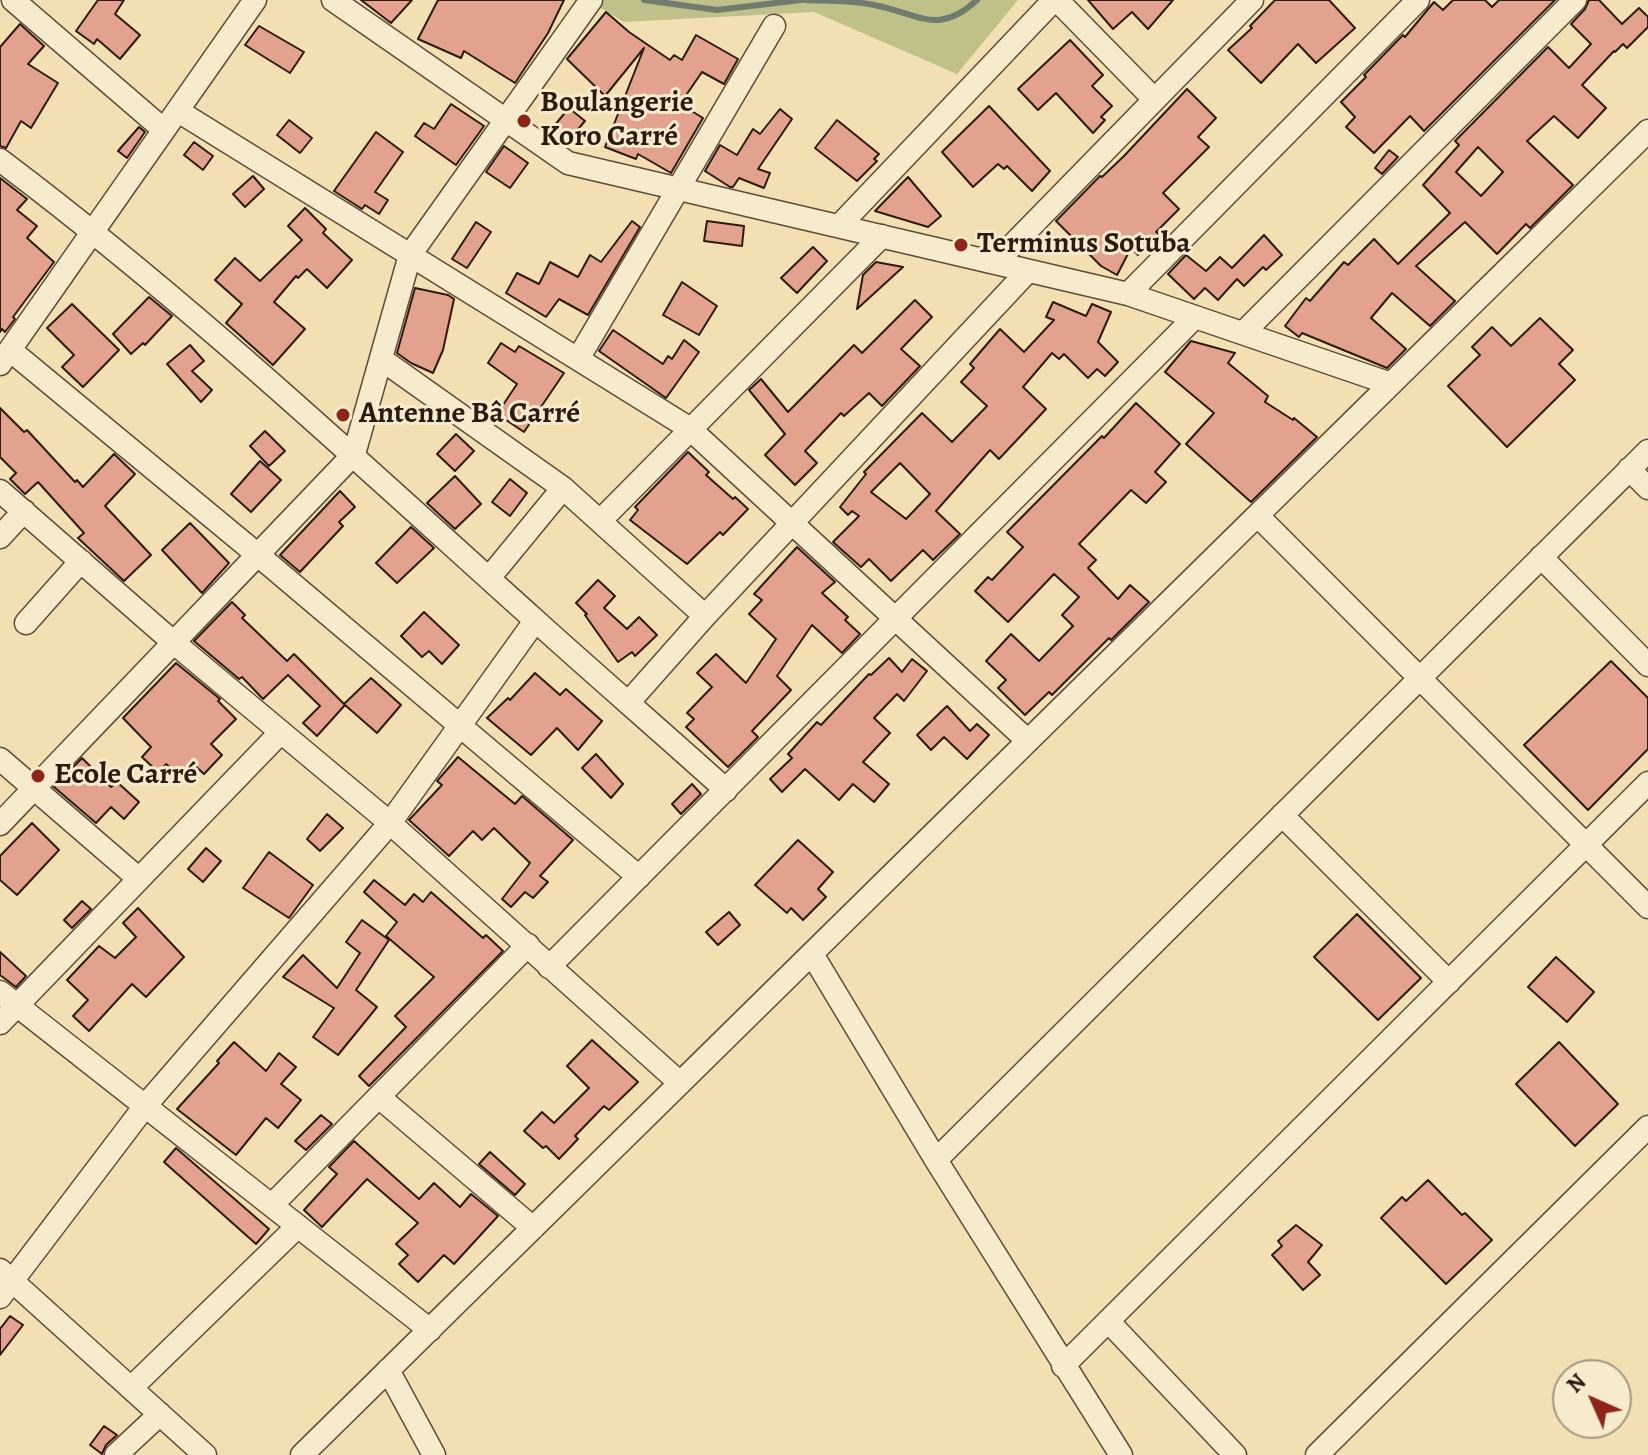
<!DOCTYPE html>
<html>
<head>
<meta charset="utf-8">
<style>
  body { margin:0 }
  #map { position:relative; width:1648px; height:1455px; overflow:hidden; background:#f2e0b2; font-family:Alegreya,serif }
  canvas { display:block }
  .north { position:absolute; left:1552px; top:1359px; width:80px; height:80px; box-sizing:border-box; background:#f7ebcd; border:2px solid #a69883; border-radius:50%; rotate:315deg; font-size:22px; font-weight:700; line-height:32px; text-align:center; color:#2c1b13 }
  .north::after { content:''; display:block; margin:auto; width:28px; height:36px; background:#8f2418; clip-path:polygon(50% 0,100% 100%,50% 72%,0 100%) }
</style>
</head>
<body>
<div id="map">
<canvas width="1648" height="1455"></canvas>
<div class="north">N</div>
</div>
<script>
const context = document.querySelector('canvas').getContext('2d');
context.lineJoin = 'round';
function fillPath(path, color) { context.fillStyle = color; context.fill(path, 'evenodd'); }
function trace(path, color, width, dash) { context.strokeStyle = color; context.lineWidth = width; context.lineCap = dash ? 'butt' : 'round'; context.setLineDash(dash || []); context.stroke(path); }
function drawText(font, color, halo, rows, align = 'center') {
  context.font = font + ' Alegreya,serif'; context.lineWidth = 6; context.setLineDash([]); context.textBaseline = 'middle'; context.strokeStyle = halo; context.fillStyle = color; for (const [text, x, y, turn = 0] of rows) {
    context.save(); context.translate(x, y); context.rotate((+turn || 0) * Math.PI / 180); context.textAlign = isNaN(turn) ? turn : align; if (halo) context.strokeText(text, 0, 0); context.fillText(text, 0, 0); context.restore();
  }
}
fillPath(new Path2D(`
  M588 0H1018L957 74 814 12 624 22Z`), '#c0c188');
trace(new Path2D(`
  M644 0 717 10 801 0
  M805 0C827 1 852 0 874 5 918 13 937 37 977 0`), '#6f7c6e', 6);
const building = new Path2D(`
  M98 0H124L115 14 140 35 120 59 97 39 94 44 76 31Z
  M361 0H412L391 23Z
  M438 0H564L548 33 515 83 464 51 461 58 418 39Z
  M1088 0H1173L1148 29 1132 12 1113 29Z
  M1275 0H1329L1355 28 1316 63 1298 44 1261 83 1228 50 1252 28 1250 26Z
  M1453 0H1485L1492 7 1499 0H1555L1424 131 1410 116 1374 153 1346 127 1355 117 1341 102 1366 77 1364 75 1403 35 1405 37 1434 2 1443 10Z
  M1589 0H1599L1622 24 1639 8 1648 17V27L1627 48 1623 44 1615 52 1614 51 1582 85 1606 108 1578 138 1554 116 1527 141 1573 185 1530 228 1526 224 1497 254 1465 222 1416 266 1455 301 1430 326 1392 293 1371 318 1406 349 1387 368 1302 333 1299 337 1285 326 1306 298 1310 301 1344 262 1348 265 1374 239 1398 264 1450 213 1423 185 1459 145 1455 141 1548 47 1569 68 1591 44 1571 24 1585 9ZM1478 147 1503 172 1481 196 1456 172Z
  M606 12 629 32 670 60 674 55 682 60 696 35 738 59 724 84 702 72 680 104 703 118 671 173 638 154 636 159 605 147 644 48 605 96 567 59Z
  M20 24 44 46 28 64 58 83 31 128 21 121 6 148 0 146V47Z
  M259 26 304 52 290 73 245 45Z
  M1070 40 1103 75 1092 86 1112 106 1101 117 1105 120 1093 133 1056 93 1038 110 1018 89Z
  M1187 89 1216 118 1198 137 1209 147 1163 193 1179 209 1156 232 1159 234 1138 255 1131 248 1117 275 1101 266 1056 221 1100 176 1102 177 1124 156Z
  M451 104 484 126 456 165 415 136 424 123 434 129Z
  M989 106 1050 171 1032 191 1007 166 1004 169 998 164 973 187 942 152Z
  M569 108 585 121 569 140 554 126Z
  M780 109 792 119 758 169 770 173 764 188 739 178 733 187H730L705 171 720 145 737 155 753 129 760 134Z
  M289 120 312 138 300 153 277 135Z
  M837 120 879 154 874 159 877 161 857 181 815 148Z
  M139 127 145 132 127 158 118 151Z
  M376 132 403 152 375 192 388 200 379 214 365 205 362 209 334 191Z
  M194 142 213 156 203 170 184 155Z
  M504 146 528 163 510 188 486 172Z
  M1389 150 1398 157 1382 174 1375 168Z
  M253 176 264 189 245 207 233 194Z
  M908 177 941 216 928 227 875 211Z
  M0 178 27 199 17 210 37 226 27 238 54 262 13 317 15 319 5 332 2 329 0 332Z
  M305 208 326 229 323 233 352 260 327 288 307 269 298 278 296 276 274 302 305 329 273 365 226 323 242 304 215 280 235 258 260 281 302 240 288 226Z
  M632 221 640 227 588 315 559 299 546 317 506 293 517 273 539 284 550 262 578 277 590 255 601 262Z
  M707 221 744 226 742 246 704 241Z
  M476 222 491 232 467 268 452 259Z
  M1264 235 1282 255 1266 270 1263 267 1244 286 1237 279 1218 300 1205 288 1194 299 1168 274 1186 255 1206 271 1220 257 1232 268Z
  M813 247 827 261 797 293 781 278Z
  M876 262 903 267 857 309 863 275Z
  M682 282 717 306 699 335 663 315Z
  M415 288 448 295 454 299 443 350 433 373 411 363 397 353Z
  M149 297 172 316 145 345 143 343 131 354 113 334Z
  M915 300 932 317 901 349 920 366 882 406 869 393 844 416 841 413 805 451 817 463 795 485 765 455 785 434 749 390 761 379 788 412 854 345 862 353Z
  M1053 302 1086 316 1092 304 1111 312 1098 342 1118 362 1105 376 1097 369 1088 378 1064 354 1059 359 1052 353 1023 387 1046 409 999 459 990 450 936 511 960 534 933 560 923 550 891 581 869 559 861 567 833 542 859 516 852 511 848 515 840 507 866 474 864 472 922 413 952 442 987 406 961 382 974 368 970 364 1000 329 1024 352 1054 320 1046 317ZM900 463 930 494 906 519 871 492Z
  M72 304 119 350 83 387 62 367 74 355 47 328Z
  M1540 318 1573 350 1559 364 1575 380 1507 447 1448 386 1480 355 1472 347 1492 327 1511 346Z
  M613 330 663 364 668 356 672 359 684 340 699 352 666 398 599 351Z
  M1191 341 1235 353 1228 363 1268 396 1265 402 1293 420 1294 418 1317 437 1251 502 1186 444 1214 413 1165 372Z
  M501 343 515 352 519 346 564 373 524 432 497 414 517 384 488 363Z
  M190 345 204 361 192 371 212 390 201 402 167 364Z
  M1136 403 1180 444 1155 472 1166 482 1146 503 1131 490 1079 544 1096 560 1088 568 1118 599 1130 585 1149 602 1111 640 1109 638 1052 695 1049 692 1025 715 998 688 1006 680 986 661 1011 634 1039 661 1073 626 1062 615 1079 597 1054 574 1008 622 975 591 988 577 992 580 1023 547 1007 532 1102 436 1104 438Z
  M0 408 24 432 27 430 75 482 77 480 83 487 114 454 135 474 105 506 151 555 124 581 78 538 84 533 38 482 25 494 10 479 16 473 0 457Z
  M265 431 285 451 269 466 250 446Z
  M456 434 474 451 455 471 437 454Z
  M688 452 709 472 706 475 733 499 735 497 748 509 723 535 720 532 687 564 630 520 638 510 635 507Z
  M260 461 281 480 251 512 231 494Z
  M455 476 481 504 455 529 427 503Z
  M510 479 527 493 510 516 492 502Z
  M340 491 355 507 339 522 343 526 300 572 280 555Z
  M190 523 229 563 202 593 162 550Z
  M411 527 434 548 397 583 376 563Z
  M797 547 835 582 822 593 848 617 845 620 860 634 842 653 812 625 777 676 791 690 752 731 758 737 728 767 686 727 694 719 687 713 712 687 697 673 716 654 746 683 776 639 749 614 762 600 754 594Z
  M598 580 615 596 604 608 627 629 639 617 657 635 635 656 632 652 618 662 585 615 587 614 576 603Z
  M232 602 245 615 242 618 287 661 294 654 344 704 371 678 401 705 377 733 345 705 317 736 303 723 320 706 288 675 263 699 242 677 239 679 194 641Z
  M424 612 459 645 442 664 429 651 422 657 401 636Z
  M889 658 902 672 912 659 927 671 904 701 897 694 874 718 890 733 863 762 889 784 874 802 853 784 839 800 805 769 782 792 770 779 792 758 788 754 817 722 821 725 869 674 871 675Z
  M1611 661 1648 698V749L1588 810 1524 745Z
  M176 663 220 699 218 701 236 719 211 744 222 755 204 774 194 765 182 778 166 764 159 773 142 757 151 747 123 718Z
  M535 673 560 695 566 689 602 721 578 750 557 728 531 755 487 718 508 698 510 700Z
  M947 706 970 731 977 724 989 735 967 759 944 737 931 750 917 735Z
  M596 754 623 784 611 798 582 768Z
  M458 757 515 804 522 796 573 840 540 876 548 882 533 898 525 892 511 907 502 899 530 863 494 828 482 840 473 831 449 856 409 820 442 785 437 781Z
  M82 758 111 787 117 782 139 802 124 819 111 807 96 823 54 787Z
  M692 784 701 794 681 814 672 804Z
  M327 814 343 828 320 851 307 839Z
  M32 823 59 850 17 895 0 880V856Z
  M798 840 833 872 818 889 826 897 803 920 791 908 787 913 755 885Z
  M206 848 221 861 203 882 188 869Z
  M269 852 313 885 289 918 243 888Z
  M374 880 405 905 414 894 423 902 431 892 483 938 486 935 503 951 369 1086 359 1076 406 1027 395 1016 434 977 386 936 397 922 364 892Z
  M82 901 91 909 72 928 64 920Z
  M138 908 184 957 146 997 132 984 89 1031 73 1016 88 1000 67 980 99 946 115 958 136 937 123 923Z
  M729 912 740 925 718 945 706 932Z
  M1357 914 1421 978 1378 1020 1314 957Z
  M362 920 389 940 356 990 377 1007 338 1055 313 1037 334 1008 283 977 303 955 337 988 360 953 346 942Z
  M0 952 26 976 16 987 0 975Z
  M1556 957 1594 992 1567 1022 1528 987Z
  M592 1040 638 1082 609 1110 604 1106 575 1136 578 1139 559 1159 546 1146 543 1148 524 1131 542 1112 554 1123 589 1088 567 1066Z
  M234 1042 266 1071 279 1053 296 1067 281 1084 301 1100 278 1128 266 1118 236 1155 177 1109 219 1063 217 1061Z
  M1559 1042 1618 1104 1575 1146 1516 1084Z
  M321 1115 332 1124 306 1150 295 1141Z
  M354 1141 419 1199 434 1183 460 1207 471 1194 498 1216 454 1264 444 1255 418 1282 399 1264 408 1255 396 1244 418 1223 367 1179 322 1227 304 1210 337 1174 329 1167Z
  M176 1148 269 1229 256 1244 164 1162Z
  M490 1152 525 1184 515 1195 479 1164Z
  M1428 1180 1462 1215 1465 1213 1492 1240 1446 1284 1381 1218 1402 1197 1406 1201Z
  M1296 1225 1322 1245 1308 1262 1320 1275 1303 1290 1272 1255 1282 1246 1278 1241Z
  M10 1316 23 1325 0 1355V1329Z
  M104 1426 117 1435 106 1445 102 1454 90 1445Z`);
fillPath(building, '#e2a28e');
trace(building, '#2c1b13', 2);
const minor = new Path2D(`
  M13 0 164 130
  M333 0 568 163 1128 294 1391 384
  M1057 0 1154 99
  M178 111 689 428 1028 741
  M0 160C189 302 361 464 536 621 599 678 663 733 726 790
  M839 226 1054 0
  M995 263 1252 0
  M1128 294 1418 0
  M1243 333 1575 0
  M10 350 258 555 639 877
  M381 359 563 488 705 616
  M578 359 774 26
  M0 364 255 0
  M1629 469 1648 488
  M0 491 173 642 390 823 680 1083
  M1258 516 1648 907
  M601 520 882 236
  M0 537 24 511
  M1541 557 1648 665
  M489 578 563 488
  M26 623 81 561
  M628 703 705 616 1028 271
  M0 759 139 879
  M1282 815 1449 982
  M0 824 354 454 410 255 591 0
  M812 954 936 1160 1121 1455
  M549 967 1195 317
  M0 992 430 1330
  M0 1023 281 732
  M379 1097 533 1228
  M936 1160 1648 451
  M272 1205 528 945
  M0 1270 205 1455
  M0 1297 145 1106 390 823 535 621
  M1108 1321 1235 1455
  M1063 1366 1648 783
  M388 1370 434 1455
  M131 1388 298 1226
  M116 1455 160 1414
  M302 1455 1648 131
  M1317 1455 1648 1127`);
trace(minor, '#5e4c3b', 25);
trace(minor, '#f7ebcd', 22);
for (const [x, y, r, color] of [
  [524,121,8,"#8f2418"],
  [961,245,8,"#8f2418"],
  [343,415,8,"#8f2418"],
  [38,776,8,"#8f2418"]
]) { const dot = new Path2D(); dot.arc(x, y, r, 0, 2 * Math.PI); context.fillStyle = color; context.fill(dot); trace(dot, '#f7ebcd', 3); }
drawText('bold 30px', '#2c1b13', '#f7ebcd', [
  ["Boulangerie",540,104],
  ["Koro Carré",540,138],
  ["Terminus Sotuba",977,245],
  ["Antenne Bâ Carré",359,415],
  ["Ecole Carré",54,776]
], 'left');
</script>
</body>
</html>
